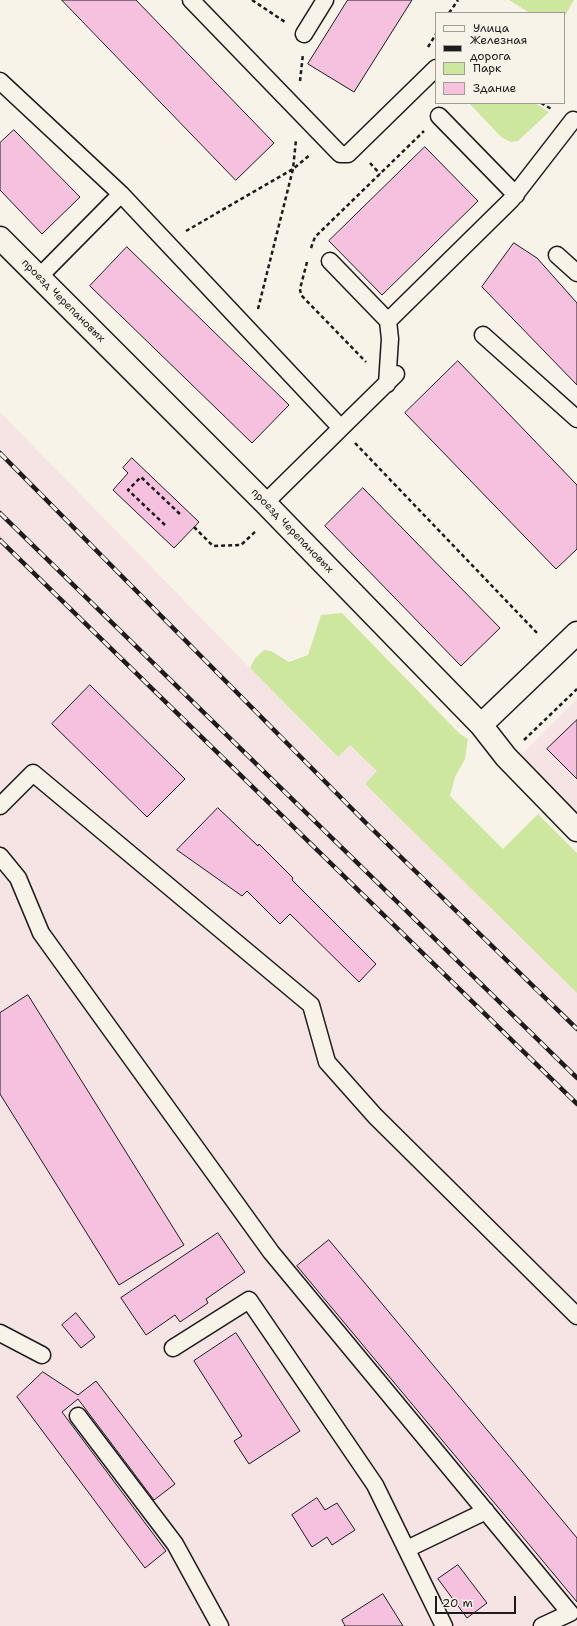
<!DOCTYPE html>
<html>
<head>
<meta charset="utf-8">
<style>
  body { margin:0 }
  #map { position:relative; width:577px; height:1626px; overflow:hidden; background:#f7f3e8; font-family:"Shantell Sans",sans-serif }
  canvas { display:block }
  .legend { position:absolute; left:435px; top:12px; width:130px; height:92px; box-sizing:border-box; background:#f7f3e8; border:1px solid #9f9d96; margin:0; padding:5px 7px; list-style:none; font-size:12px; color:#1c1c1c }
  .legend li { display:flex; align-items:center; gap:8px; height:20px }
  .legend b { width:20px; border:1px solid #9f9d96 }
  .scale { position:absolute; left:435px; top:1596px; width:81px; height:18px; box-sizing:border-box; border:2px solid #1c1c1c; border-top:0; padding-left:5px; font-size:12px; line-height:14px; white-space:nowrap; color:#1c1c1c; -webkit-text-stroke:3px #f7f3e8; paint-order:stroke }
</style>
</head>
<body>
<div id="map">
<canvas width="577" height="1626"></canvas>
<ul class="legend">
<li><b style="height:5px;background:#f7f3e8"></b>Улица</li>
<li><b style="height:5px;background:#1c1c1c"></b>Железная дорога</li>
<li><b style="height:11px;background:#cde89e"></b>Парк</li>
<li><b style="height:11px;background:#f5c1df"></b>Здание</li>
</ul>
<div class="scale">20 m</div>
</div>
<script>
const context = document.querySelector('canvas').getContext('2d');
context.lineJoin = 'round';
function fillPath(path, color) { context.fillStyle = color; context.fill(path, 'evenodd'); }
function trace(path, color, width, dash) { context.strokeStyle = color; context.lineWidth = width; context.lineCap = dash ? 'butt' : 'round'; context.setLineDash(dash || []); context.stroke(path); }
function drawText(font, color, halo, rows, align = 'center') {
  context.font = font + ' "Shantell Sans",sans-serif'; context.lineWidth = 3; context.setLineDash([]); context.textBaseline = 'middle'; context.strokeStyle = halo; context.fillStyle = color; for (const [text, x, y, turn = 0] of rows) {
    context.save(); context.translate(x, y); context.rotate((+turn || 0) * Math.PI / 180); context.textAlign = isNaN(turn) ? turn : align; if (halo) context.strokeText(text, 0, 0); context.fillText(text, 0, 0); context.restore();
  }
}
fillPath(new Path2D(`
  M0 412 337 757 350 745 378 771 365 784 577 993V1626H0Z
  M577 699V811L521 755Z`), '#f6e4e5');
fillPath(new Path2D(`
  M509 0H574L564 17V13H530Z
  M469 103H535L549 112 518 141 511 142 501 137Z
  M342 613 460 734 468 739 465 759 455 777 450 796 503 849 538 814 577 853V993L365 784 377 771 350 745 338 757 250 668 255 658 264 650 271 651 289 662 308 655 321 615Z`), '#cde89e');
const building = new Path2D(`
  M62 0H136L274 143 236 180Z
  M348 0H412L354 92 308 64Z
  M14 130 80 197 42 234 0 190V143Z
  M425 147 478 201 382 295 329 241Z
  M514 243 537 258 577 303V385L482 287Z
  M127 247 289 405 252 443 90 286Z
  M458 361 577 485V549L556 569 405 413Z
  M132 458 199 522 174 548 113 490 128 473 123 468Z
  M363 488 500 628 461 666 325 526Z
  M90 685 185 779 147 817 52 724Z
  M577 720V779L547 749Z
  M218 808 258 846 259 844 293 878 292 880 376 964 359 982 290 914 280 924 247 891 242 896 177 850Z
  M28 995 184 1245 119 1285 0 1094V1013Z
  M218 1233 245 1272 206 1299 208 1303 180 1322 175 1315 146 1335 121 1298Z
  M329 1240 577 1538V1602L297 1266Z
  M76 1313 95 1337 81 1348 62 1325Z
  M236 1333 300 1431 249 1464 234 1441 242 1436 194 1361Z
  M43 1372 78 1395 96 1381 175 1484 154 1500 78 1399 62 1412 166 1551 145 1568 17 1397Z
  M317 1498 325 1510 337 1503 355 1530 332 1545 327 1537 312 1547 292 1515Z
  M458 1565 487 1603 467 1618 438 1579Z
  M383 1594 403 1626H345L342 1620Z`);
fillPath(building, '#f5c1df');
trace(building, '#1c1c1c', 1);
const lane = new Path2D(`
  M191 0 340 154H348L436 68
  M304 34 325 0
  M0 81 121 194 39 277
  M439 116 516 195
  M121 194 341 428 265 503
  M557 255 577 273
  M330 261 388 321 511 200 573 120
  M483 335 577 419
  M387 384 390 339 388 321
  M341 428 396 374
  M0 806 33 773 311 1005 327 1062 375 1116 577 1316
  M0 856 18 878 41 933 271 1252 570 1613 542 1626
  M0 1333 42 1355
  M173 1348 249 1300 375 1485 444 1626
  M78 1416 175 1544 220 1626
  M407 1549 486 1511`);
const street = new Path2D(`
  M0 238 265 503 481 725 506 757 577 830
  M481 725 577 633`);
trace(lane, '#1c1c1c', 19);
trace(street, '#1c1c1c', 25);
trace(new Path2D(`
  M252 0 285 22
  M449 13 458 0
  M428 47 436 34
  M300 81 303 54
  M541 103 553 110
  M370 163 380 174
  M186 231 293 169 311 154
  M311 248 315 237 424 131
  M307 262 300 289 301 295 366 362
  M258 309 293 169 296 140
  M355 443 539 635
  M165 525 128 490 141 477 182 516
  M194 527 213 546 241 545 256 531
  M524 740 577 689`), '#1c1c1c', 2.5, [4, 3]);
trace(lane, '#f7f3e8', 16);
trace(street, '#f7f3e8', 22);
const rail = new Path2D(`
  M0 453 367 824 577 1029
  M0 513 577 1078
  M0 540 577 1104`);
trace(rail, '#1c1c1c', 4.5);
trace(rail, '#f7f3e8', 3, [9]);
drawText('11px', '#1c1c1c', '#f7f3e8', [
  ["проезд Черепановых",63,301,45],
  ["проезд Черепановых",292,531,46]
]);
</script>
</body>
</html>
